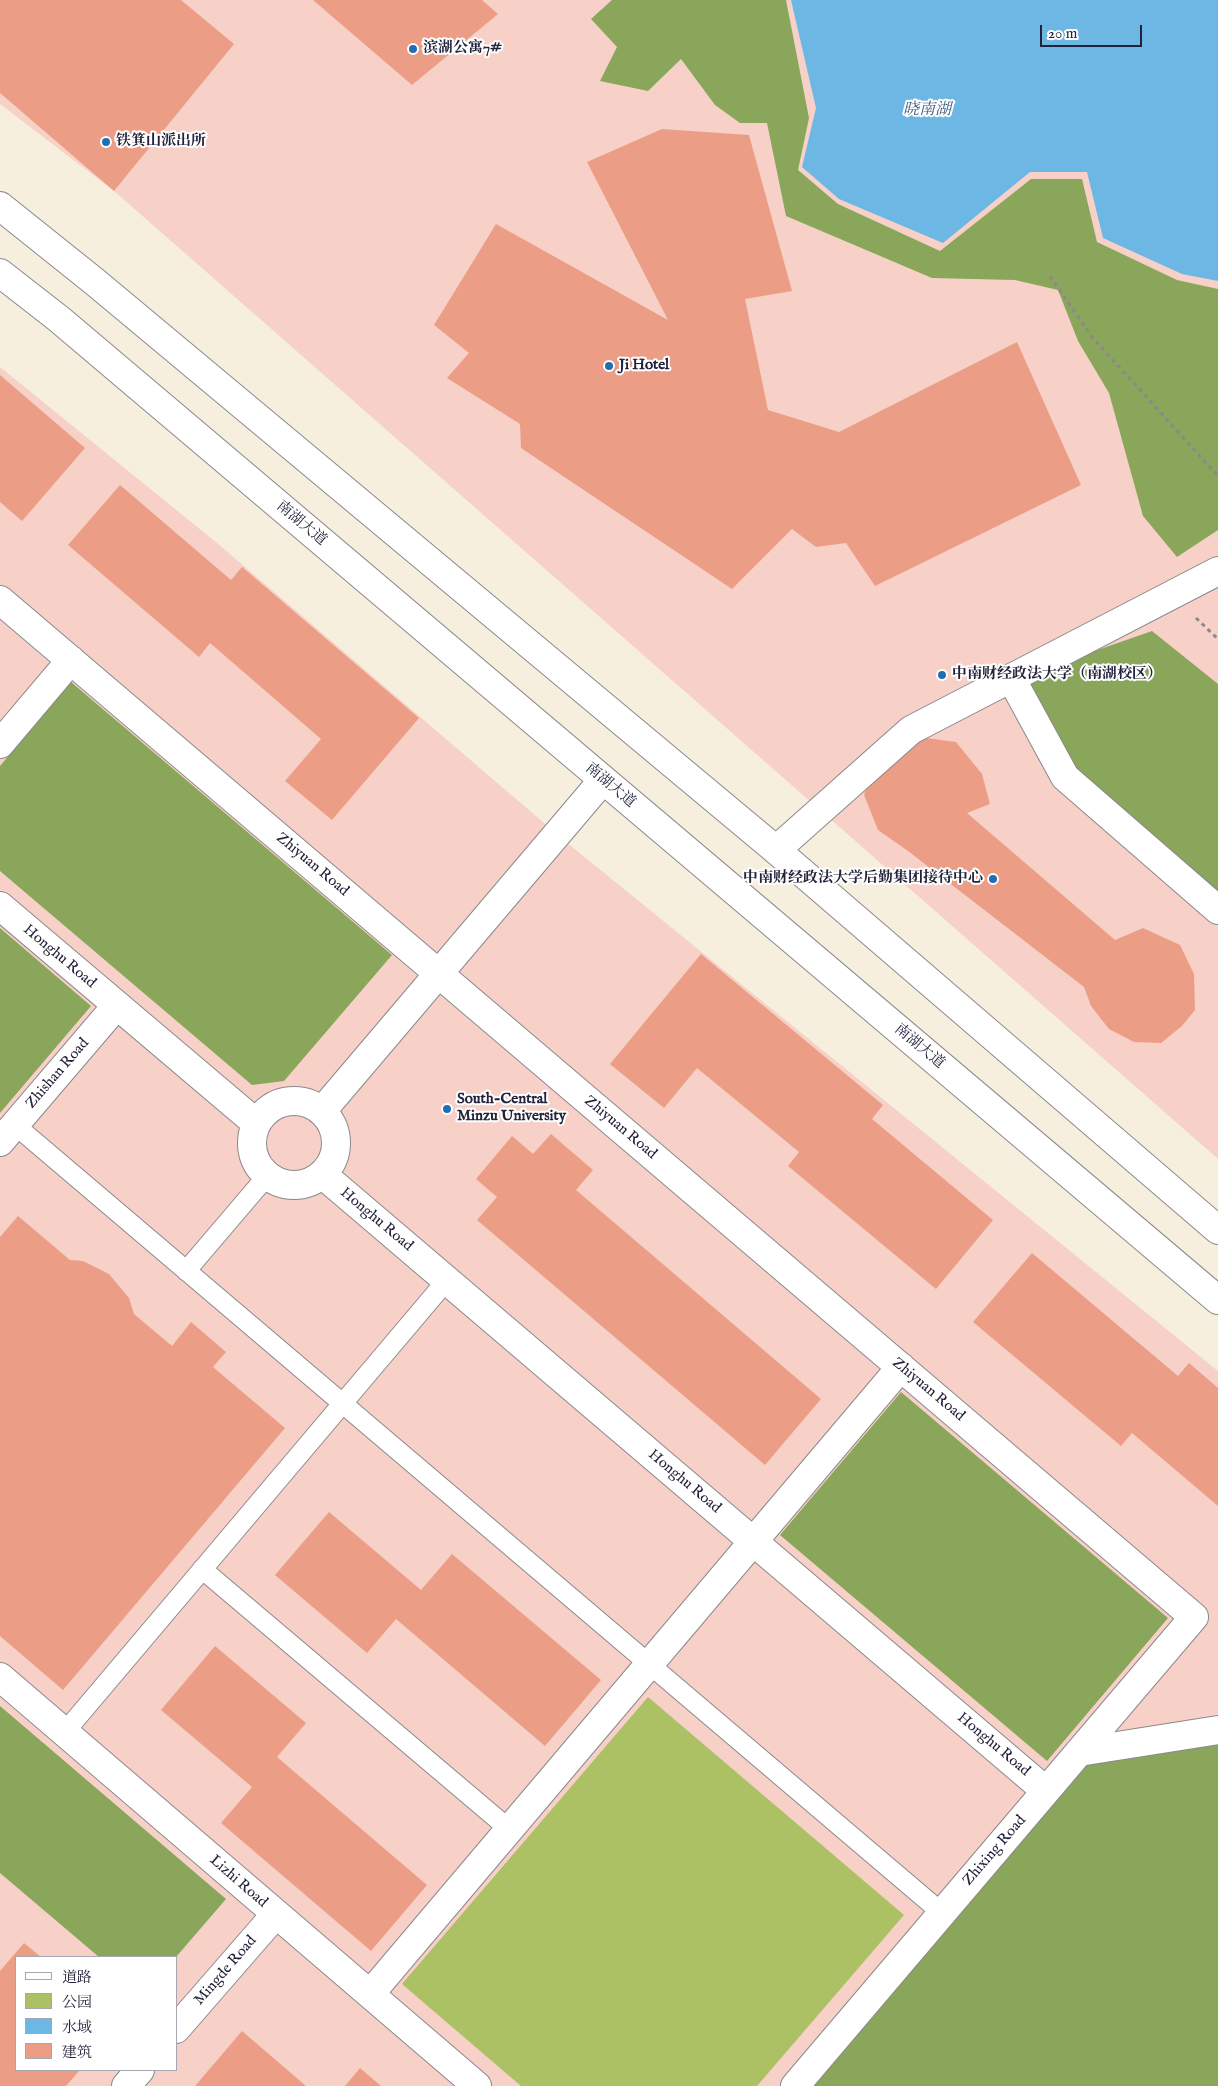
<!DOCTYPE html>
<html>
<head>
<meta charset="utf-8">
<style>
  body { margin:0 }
  #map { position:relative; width:1218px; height:2086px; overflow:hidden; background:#f6efdd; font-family:"IM FELL English","Noto Serif SC",serif }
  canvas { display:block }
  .legend { position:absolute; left:15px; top:1956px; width:162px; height:115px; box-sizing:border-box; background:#fff; border:1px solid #a7a7b1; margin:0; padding:6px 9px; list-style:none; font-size:15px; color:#22223b }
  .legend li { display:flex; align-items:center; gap:10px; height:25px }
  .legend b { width:25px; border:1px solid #a7a7b1 }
  .scale { position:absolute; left:1040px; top:25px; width:102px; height:22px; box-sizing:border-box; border:2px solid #22223b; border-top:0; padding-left:6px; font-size:15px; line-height:18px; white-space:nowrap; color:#22223b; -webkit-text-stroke:4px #fff; paint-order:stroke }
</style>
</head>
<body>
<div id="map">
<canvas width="1218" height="2086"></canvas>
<ul class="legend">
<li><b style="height:6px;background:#fff"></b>道路</li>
<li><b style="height:14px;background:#acc064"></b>公园</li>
<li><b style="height:14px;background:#6db7e5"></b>水域</li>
<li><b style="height:14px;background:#eb9e85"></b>建筑</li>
</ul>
<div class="scale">20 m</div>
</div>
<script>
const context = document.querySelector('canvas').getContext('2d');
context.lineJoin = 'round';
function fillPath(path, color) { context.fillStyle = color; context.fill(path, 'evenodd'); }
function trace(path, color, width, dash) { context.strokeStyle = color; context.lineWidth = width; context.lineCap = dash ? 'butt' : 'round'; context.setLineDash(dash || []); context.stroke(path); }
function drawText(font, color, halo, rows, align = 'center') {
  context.font = font + ' "IM FELL English","Noto Serif SC",serif'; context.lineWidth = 4; context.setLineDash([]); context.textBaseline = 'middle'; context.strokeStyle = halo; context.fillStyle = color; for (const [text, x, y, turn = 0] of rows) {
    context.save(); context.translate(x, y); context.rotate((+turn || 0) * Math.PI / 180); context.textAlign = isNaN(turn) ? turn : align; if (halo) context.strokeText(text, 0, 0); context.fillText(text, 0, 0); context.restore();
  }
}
fillPath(new Path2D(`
  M0 0H1218V1159L114 191 0 104Z
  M0 367 217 543 571 846 1218 1371V2086H0ZM16 1957H176V2070H16Z`), '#f7d1c8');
fillPath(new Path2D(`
  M648 1697 904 1915 757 2086H521L402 1984Z`), '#acc064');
fillPath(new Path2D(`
  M612 0H786L809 118 798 170 838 204 940 251 1031 179H1082L1097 242 1177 280 1218 289V530L1177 557 1143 516 1109 393 1078 341 1058 290 1015 280 932 278 786 216 767 123H740L715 105 681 59 648 91 600 81 617 47 591 19Z
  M1152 631 1218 684V893L1065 777 1006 682Z
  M71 682 392 955 284 1081 252 1085 0 871V766Z
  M0 928 91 1006 0 1113Z
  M901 1392 1168 1618 1047 1761 780 1535Z
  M0 1706 226 1899 176 1957H99L0 1873Z
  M1218 1744V2086H810L1086 1765Z`), '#89a65a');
fillPath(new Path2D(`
  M791 0H1218V281L1182 274 1103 238 1087 172H1030L943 243 839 199 802 167 816 108Z`), '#6db7e5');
fillPath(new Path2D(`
  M0 0H181L234 44 114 191 0 93Z
  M313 0H482L498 14 412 85Z
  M662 129 749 135 792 291 745 299 768 410 839 432 1017 342 1081 485 875 586 846 543 816 547 792 529 732 589 521 448 520 424 447 378 469 353 434 325 496 224 668 320 587 162Z
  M0 375 85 448 22 521 0 502Z
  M120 485 231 580 242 567 419 718 332 820 285 781 321 739 210 643 199 657 68 545Z
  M926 738 956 742 982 774 990 804 967 813 1115 940 1143 928 1180 945 1194 974 1195 1010 1182 1026 1161 1043 1134 1042 1109 1029 1091 1006 1084 987 908 851 878 830 864 795 871 774 894 752Z
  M701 954 883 1105 872 1119 993 1220 936 1289 788 1166 799 1152 697 1068 664 1108 610 1064Z
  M551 1134 593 1170 576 1190 821 1399 765 1465 477 1220 497 1197 476 1179 512 1136 533 1154Z
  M18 1216 70 1260 83 1261 109 1274 129 1298 134 1314 172 1346 191 1322 226 1352 213 1367 285 1428 63 1690 0 1636V1237Z
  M1032 1253 1178 1376 1189 1363 1218 1388V1506L1132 1433 1121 1446 973 1322Z
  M329 1512 421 1590 452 1554 601 1680 545 1746 396 1619 367 1653 275 1575Z
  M215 1646 306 1723 277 1757 427 1885 371 1951 221 1823 252 1787 161 1710Z
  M24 1943 41 1957H16V2070H80L66 2086H0V1971Z
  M242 2031 306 2086H195Z
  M360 2068 381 2086H345Z`), '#eb9e85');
const service = new Path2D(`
  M15 1125 942 1913
  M186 1271 267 1176
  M202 1569 509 1829
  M64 1733 447 1280`);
const minor = new Path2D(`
  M0 600 1194 1617 795 2086
  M1011 678 1065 777 1218 910
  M0 744 71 660
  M776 850 911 730 1218 571
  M0 906 256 1123
  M252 1143a42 42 0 1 1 84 0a42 42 0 1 1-84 0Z
  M322 1111 603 780
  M0 1142 117 1005
  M322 1174 1046 1791
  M0 1677 477 2086
  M1079 1752 1218 1730
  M370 1994 901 1367
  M176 2029 276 1914
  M126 2086 140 2070`);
const primary = new Path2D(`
  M0 206 95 282 776 850 1218 1230
  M0 273 59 319 1218 1300`);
trace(service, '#8c888c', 21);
trace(minor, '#8c888c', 30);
trace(primary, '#8c888c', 30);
trace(new Path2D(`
  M1050 276 1092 337 1218 476
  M1196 618 1218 639`), '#8c888c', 3, [4, 4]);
trace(service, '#fff', 19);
trace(minor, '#fff', 28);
trace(primary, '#fff', 28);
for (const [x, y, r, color] of [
  [413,49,5,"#1f6fb2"],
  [106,142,5,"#1f6fb2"],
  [609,366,5,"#1f6fb2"],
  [942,675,5,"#1f6fb2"],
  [993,879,5,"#1f6fb2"],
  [447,1109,5,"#1f6fb2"]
]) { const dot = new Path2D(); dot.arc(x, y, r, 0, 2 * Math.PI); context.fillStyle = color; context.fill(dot); trace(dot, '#fff', 2); }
drawText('bold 15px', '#22223b', '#fff', [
  ["滨湖公寓7#",423,49],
  ["铁箕山派出所",116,142],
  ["Ji Hotel",619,366],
  ["中南财经政法大学（南湖校区）",952,675],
  ["中南财经政法大学后勤集团接待中心",983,879,"right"],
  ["South-Central",457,1100],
  ["Minzu University",457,1117]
], 'left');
drawText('15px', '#22223b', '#fff', [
  ["南湖大道",301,524,40],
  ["南湖大道",610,786,40],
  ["Zhiyuan Road",312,865,40],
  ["Honghu Road",59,957,40],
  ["南湖大道",919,1047,40],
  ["Zhishan Road",58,1074,-49],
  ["Zhiyuan Road",620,1128,40],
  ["Honghu Road",376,1220,40],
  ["Zhiyuan Road",928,1390,40],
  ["Honghu Road",684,1482,40],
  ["Honghu Road",993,1745,40],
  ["Zhixing Road",995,1851,-49],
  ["Lizhi Road",238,1882,41],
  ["Mingde Road",226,1971,-49]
]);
drawText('italic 16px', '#405e7f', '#fff', [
  ["晓南湖",927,111]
]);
</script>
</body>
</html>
